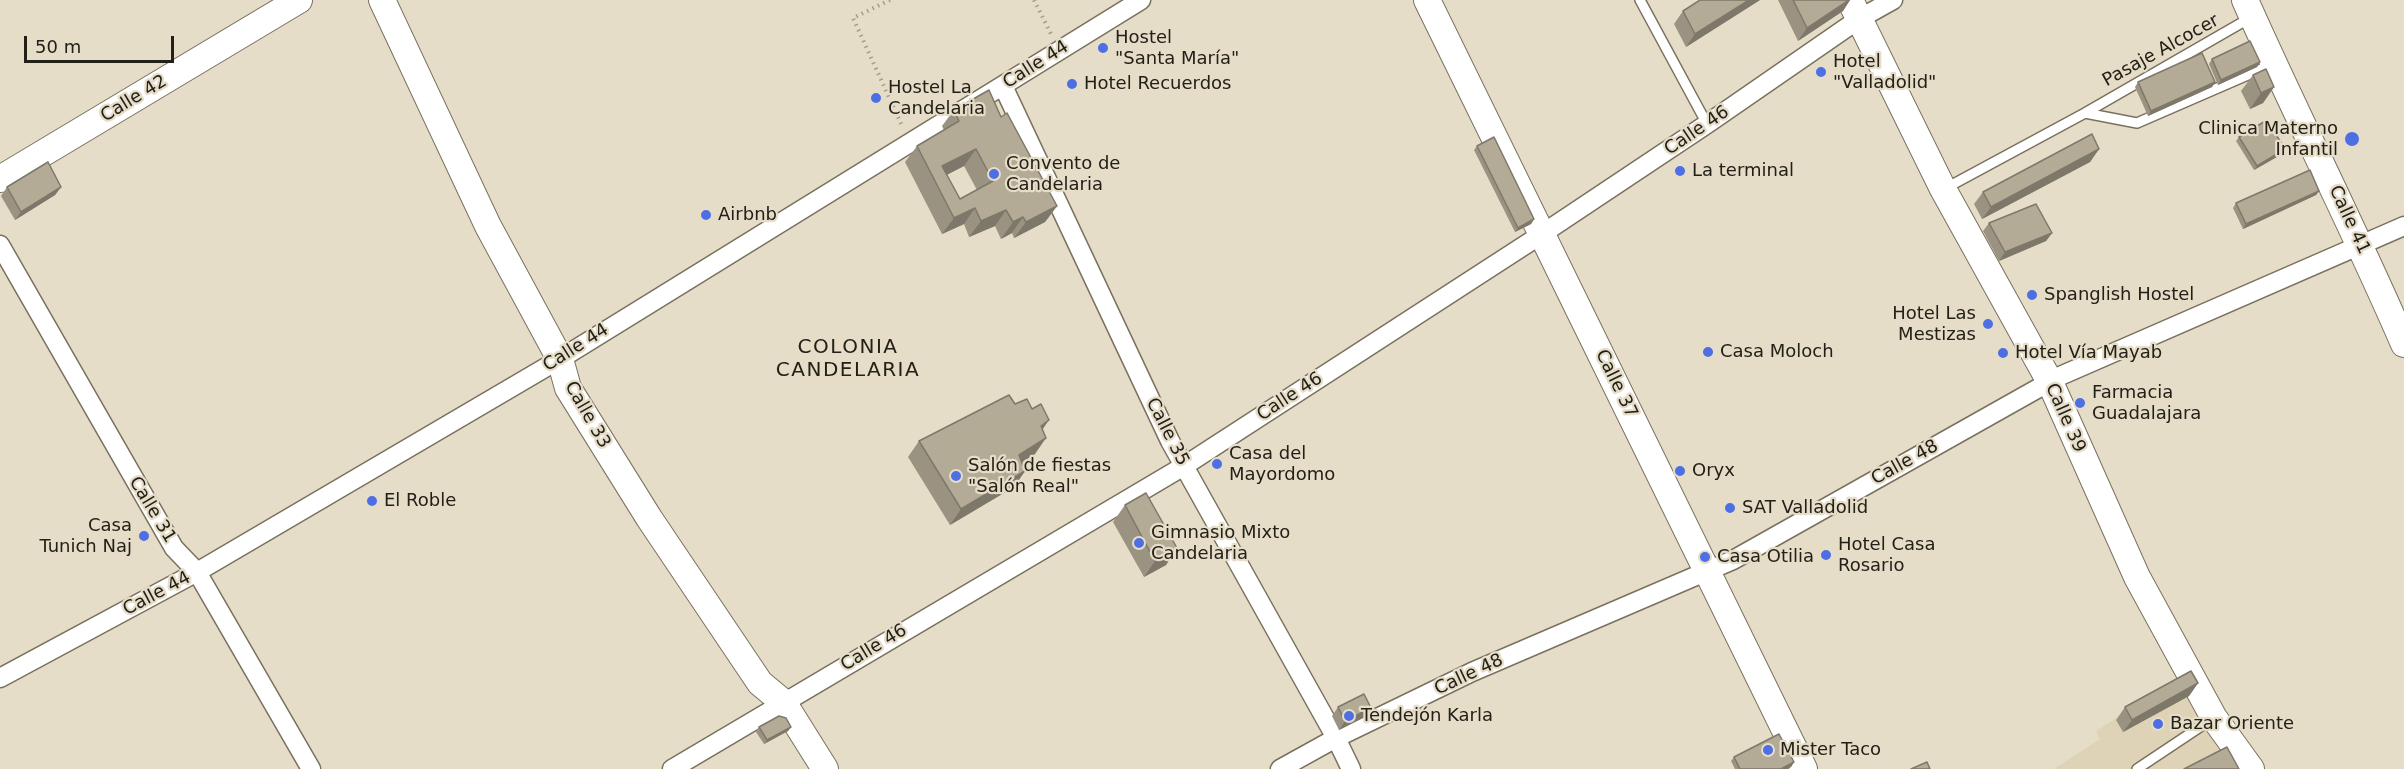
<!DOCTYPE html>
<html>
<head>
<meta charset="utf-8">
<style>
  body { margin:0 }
  #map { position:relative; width:2404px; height:769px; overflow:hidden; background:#e6ddc8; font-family:"DejaVu Sans",sans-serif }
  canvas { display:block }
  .scale { position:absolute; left:24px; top:36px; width:150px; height:27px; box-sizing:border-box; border:3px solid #232018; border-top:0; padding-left:8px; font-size:18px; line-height:21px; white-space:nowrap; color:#232018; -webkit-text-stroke:4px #e6ddc8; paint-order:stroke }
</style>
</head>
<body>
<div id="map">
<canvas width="2404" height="769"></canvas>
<div class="scale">50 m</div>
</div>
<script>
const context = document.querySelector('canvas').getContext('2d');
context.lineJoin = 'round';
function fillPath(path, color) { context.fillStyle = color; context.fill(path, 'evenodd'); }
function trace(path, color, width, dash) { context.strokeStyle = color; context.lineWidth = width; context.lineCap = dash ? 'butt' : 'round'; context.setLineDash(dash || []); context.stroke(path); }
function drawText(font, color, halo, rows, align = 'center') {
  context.font = font + ' "DejaVu Sans",sans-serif'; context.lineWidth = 4.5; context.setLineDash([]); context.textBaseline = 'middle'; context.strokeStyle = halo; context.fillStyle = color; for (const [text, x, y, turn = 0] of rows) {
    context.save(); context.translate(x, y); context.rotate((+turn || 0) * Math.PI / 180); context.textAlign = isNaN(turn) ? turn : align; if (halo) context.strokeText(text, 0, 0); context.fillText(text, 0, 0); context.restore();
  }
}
fillPath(new Path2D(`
  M2183 676 2238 769H2054L2100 739 2096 731Z`), '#dfd3b7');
const lane = new Path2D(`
  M1640 0 1707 124
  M2085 113 2137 123 2273 64
  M1946 188 2085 113 2250 18
  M2137 769 2212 719`);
const street = new Path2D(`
  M1003 86 1170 441 1336 738 1351 769
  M0 245 174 548 197 572 311 769
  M0 678 197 572 560 359 1141 0
  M672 769 1184 466 1542 234 1707 124 1859 19 1893 0
  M1280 769 1336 738 1472 672 1733 560 2060 376 2404 226`);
const secondary = new Path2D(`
  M382 0 488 226 560 359 568 388 649 518 760 683 783 702 825 769
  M1427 0 1804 769
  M1850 0 1943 189 2050 382 2137 577 2214 718 2251 769
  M2245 0C2296 115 2354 228 2404 344
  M0 179 299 0`);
trace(lane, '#79715e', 12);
trace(street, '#79715e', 21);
trace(secondary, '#79715e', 28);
trace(new Path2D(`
  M890 0 853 18 903 128
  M1034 0 1051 34`), '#a49d8c', 4, [1.5, 4.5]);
trace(lane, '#fff', 9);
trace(street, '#fff', 18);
trace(secondary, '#fff', 26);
fillPath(new Path2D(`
  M1760 0 1686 47 1674 24 1683 11Z
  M1778 0H1850L1843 11 1798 41Z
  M2212 59 2260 62 2257 67 2218 85 2209 64Z
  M2253 75 2274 87 2263 103 2250 109 2241 91Z
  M2138 82H2215L2212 87 2148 116 2135 87Z
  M954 110 1001 117 1057 206 1045 222 1014 238 1012 233 1001 239 995 226 969 237 964 224 942 234 905 162 917 146 944 130 942 126ZM964 166 977 190 960 199 946 175Z
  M2239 137 2285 149 2282 154 2254 170 2236 141Z
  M1477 146 1534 219 1531 224 1515 232 1474 150Z
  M2099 149 2090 162 1982 219 1974 204 1983 192Z
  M7 187H61L55 195 15 220 1 196Z
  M2319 191 2316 195 2243 229 2233 208 2236 203Z
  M1989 223 2052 233 2046 241 1999 261 1983 231Z
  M1015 404 1042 430 1035 454 1022 462 1025 471 1014 487 950 525 908 457 919 441Z
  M1125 505 1177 548 1166 565 1144 577 1113 522Z
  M2198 683 2189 696 2123 732 2116 720 2125 707Z
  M1338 707 1371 708 1365 717 1339 730 1332 716Z
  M759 727H791L788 731 764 744 756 732Z
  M1734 757 1794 762 1791 767 1787 769H1735L1731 761Z`), '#9b9382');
fillPath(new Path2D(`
  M1749 0H1760L1686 47 1695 34Z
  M1849 0H1850L1843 11 1798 41 1807 28Z
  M2260 62 2257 67 2218 85 2221 80Z
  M2215 82 2212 87 2148 116 2151 111Z
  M2274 87 2263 103 2250 109 2261 93Z
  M976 149 964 166 935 181 942 166Z
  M2099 149 2090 162 1982 219 1991 207Z
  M2285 149 2282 154 2254 170 2257 166Z
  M61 187 55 195 15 220 21 212Z
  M2319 191 2316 195 2243 229 2246 224Z
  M1057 206 1045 222 1014 238 1026 222Z
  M975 208 964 224 942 234 954 218Z
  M1006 210 995 226 969 237 981 221Z
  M1023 217 1012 233 1001 239 1013 222Z
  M1534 219 1531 224 1515 232 1518 228Z
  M2052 233 2046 241 1999 261 2005 252Z
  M1049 420 1038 436 1041 426Z
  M1046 438 1035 454 1008 471 1019 455Z
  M1025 471 1014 487 950 525 961 509Z
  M1177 548 1166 565 1144 577 1155 561Z
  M2198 683 2189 696 2123 732 2132 720Z
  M1371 708 1365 717 1339 730 1345 721Z
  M791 727 788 731 764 744 767 740Z
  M1794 762 1791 767 1787 769H1781Z`), '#7e786a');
const building = new Path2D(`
  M1700 0H1749L1695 34 1683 11Z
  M1793 0H1849L1807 28Z
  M2250 41 2260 62 2221 80 2212 59Z
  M2202 53 2215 82 2151 111 2138 82Z
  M2266 69 2274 87 2261 93 2253 75Z
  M989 90 1001 117 1007 113 1057 206 1026 222 1023 217 1013 222 1006 210 981 221 975 208 954 218 917 146 959 121 954 110ZM976 149 993 181 960 199 942 166Z
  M2267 120 2285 149 2257 166 2239 137Z
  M2092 134 2099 149 1991 207 1983 192Z
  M1494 137 1534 219 1518 228 1477 146Z
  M48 162 61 187 21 212 7 187Z
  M2310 170 2319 191 2246 224 2236 203Z
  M2036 204 2052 233 2005 252 1989 223Z
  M1009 395 1015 404 1027 399 1032 409 1041 404 1049 420 1041 426 1046 438 1019 455 1025 471 961 509 919 441Z
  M1146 493 1177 548 1155 561 1125 505Z
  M2191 671 2198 683 2132 720 2125 707Z
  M1364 694 1371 708 1345 721 1338 707Z
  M779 716 786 718 791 727 767 740 759 727Z
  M1779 734 1794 762 1781 769H1740L1734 757Z
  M2227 747 2239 769H2184Z
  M1927 762 1930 769H1911Z`);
fillPath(building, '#b4ab97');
trace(building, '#7e786a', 1.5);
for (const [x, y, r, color] of [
  [1103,48,6,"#4d6fe3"],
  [1821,72,6,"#4d6fe3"],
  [1072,84,6,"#4d6fe3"],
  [876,98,6,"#4d6fe3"],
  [2352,139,8,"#4d6fe3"],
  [1680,171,6,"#4d6fe3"],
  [994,174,6,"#4d6fe3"],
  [706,215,6,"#4d6fe3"],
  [2032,295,6,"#4d6fe3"],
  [1988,324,6,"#4d6fe3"],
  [1708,352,6,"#4d6fe3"],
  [2003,353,6,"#4d6fe3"],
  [2080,403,6,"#4d6fe3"],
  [1217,464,6,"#4d6fe3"],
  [1680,471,6,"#4d6fe3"],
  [956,476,6,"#4d6fe3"],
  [372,501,6,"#4d6fe3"],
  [1730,508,6,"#4d6fe3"],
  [144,536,6,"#4d6fe3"],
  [1139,543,6,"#4d6fe3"],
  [1826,555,6,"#4d6fe3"],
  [1705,557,6,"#4d6fe3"],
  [1349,716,6,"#4d6fe3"],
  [2158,724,6,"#4d6fe3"],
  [1768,750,6,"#4d6fe3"]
]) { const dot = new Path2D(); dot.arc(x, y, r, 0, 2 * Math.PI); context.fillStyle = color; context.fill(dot); trace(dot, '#e6ddc8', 2); }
drawText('18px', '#232018', '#e6ddc8', [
  ["Hostel",1115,38],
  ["\"Santa María\"",1115,59],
  ["Hotel",1833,62],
  ["\"Valladolid\"",1833,83],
  ["Hotel Recuerdos",1084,84],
  ["Hostel La",888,88],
  ["Candelaria",888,109],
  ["Clinica Materno",2338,129,"right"],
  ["Infantil",2338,150,"right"],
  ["Convento de",1006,164],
  ["Candelaria",1006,185],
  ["La terminal",1692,171],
  ["Airbnb",718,215],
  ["Spanglish Hostel",2044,295],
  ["Hotel Las",1976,314,"right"],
  ["Mestizas",1976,335,"right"],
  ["Casa Moloch",1720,352],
  ["Hotel Vía Mayab",2015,353],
  ["Farmacia",2092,393],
  ["Guadalajara",2092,414],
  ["Casa del",1229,454],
  ["Mayordomo",1229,475],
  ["Salón de fiestas",968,466],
  ["\"Salón Real\"",968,487],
  ["Oryx",1692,471],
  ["El Roble",384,501],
  ["SAT Valladolid",1742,508],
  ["Casa",132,526,"right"],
  ["Tunich Naj",132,547,"right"],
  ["Gimnasio Mixto",1151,533],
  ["Candelaria",1151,554],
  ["Hotel Casa",1838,545],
  ["Rosario",1838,566],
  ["Casa Otilia",1717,557],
  ["Tendejón Karla",1361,716],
  ["Bazar Oriente",2170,724],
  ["Mister Taco",1780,750]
], 'left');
drawText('18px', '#232018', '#e6ddc8', [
  ["Pasaje Alcocer",2161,51,-29],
  ["Calle 44",1036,65,-32],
  ["Calle 42",134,99,-31],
  ["Calle 46",1697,131,-34],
  ["Calle 41",2349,220,65],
  ["Calle 44",576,348,-32],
  ["Calle 37",1616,384,64],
  ["Calle 46",1290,397,-33],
  ["Calle 33",587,415,60],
  ["Calle 39",2065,418,66],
  ["Calle 35",1167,432,63],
  ["Calle 48",1905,463,-29],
  ["Calle 31",152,510,59],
  ["Calle 44",157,594,-28],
  ["Calle 46",874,648,-31],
  ["Calle 48",1469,675,-25]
]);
context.letterSpacing = '1.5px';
drawText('20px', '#232018', '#e6ddc8', [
  ["COLONIA",848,348],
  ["CANDELARIA",848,371]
]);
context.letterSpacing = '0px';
</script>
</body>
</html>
